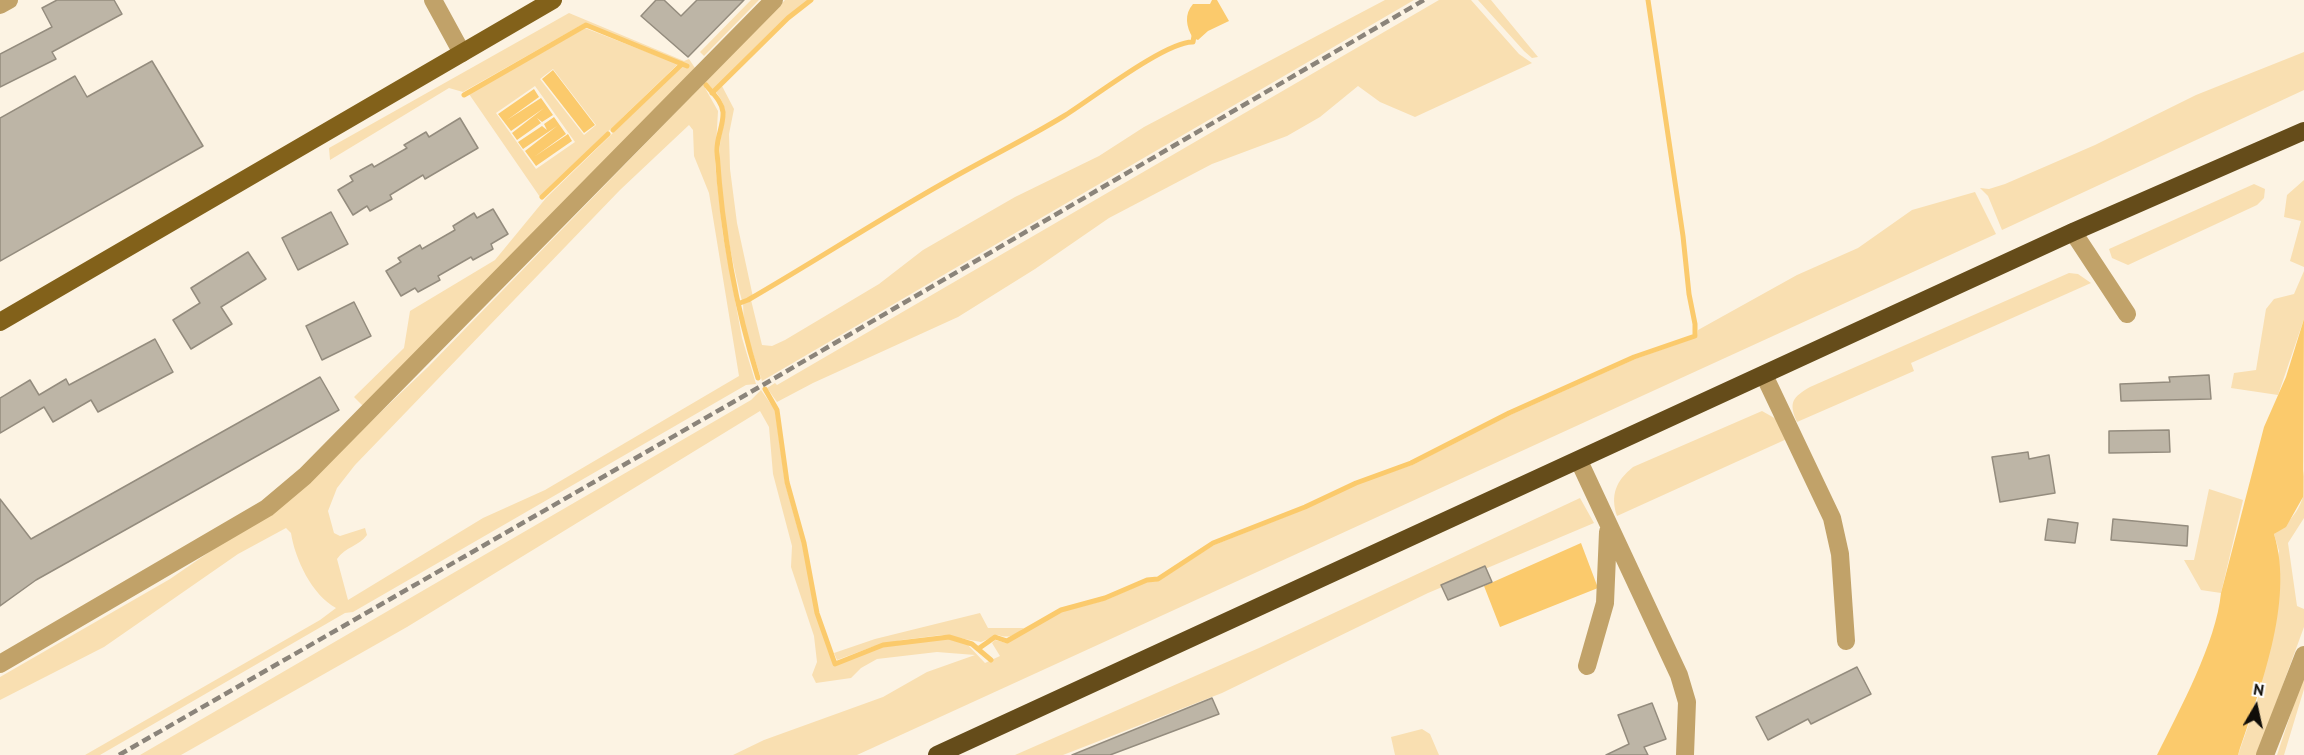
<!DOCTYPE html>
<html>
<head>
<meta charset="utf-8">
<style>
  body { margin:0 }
  #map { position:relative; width:2304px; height:755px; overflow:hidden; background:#fcf3e3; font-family:"PT Sans",sans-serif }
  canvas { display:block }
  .north { position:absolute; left:2226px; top:677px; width:60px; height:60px; -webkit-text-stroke:4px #fff; paint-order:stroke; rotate:9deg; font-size:16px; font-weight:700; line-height:24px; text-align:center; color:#100d08 }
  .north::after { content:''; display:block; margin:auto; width:21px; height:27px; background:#100d08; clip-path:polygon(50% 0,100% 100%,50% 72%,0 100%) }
</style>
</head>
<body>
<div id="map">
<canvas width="2304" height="755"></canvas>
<div class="north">N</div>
</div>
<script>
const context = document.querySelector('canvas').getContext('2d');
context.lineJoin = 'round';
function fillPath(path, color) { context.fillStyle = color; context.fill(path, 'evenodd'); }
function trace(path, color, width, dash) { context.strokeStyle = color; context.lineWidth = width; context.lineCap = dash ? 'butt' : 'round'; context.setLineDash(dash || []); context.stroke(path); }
fillPath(new Path2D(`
  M751 0H759L704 56 700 52Z
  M785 0H810L787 17 713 91 707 84 705 88 718 111 715 163 723 235 742 338 756 384 746 385 353 612 345 613 100 755H85L320 620 336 608C312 595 295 559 291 533L286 528 238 554 104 647 0 700V677L170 579 298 491 428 367ZM689 125 693 130 694 156 709 193 739 376 545 490 483 518 348 600 337 559C345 547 359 546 367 535L365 528 340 536 334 533 328 511 337 488 355 465 620 190Z
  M1385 0H1414L762 381 744 326 743 303 751 300 762 345 772 346 785 340 879 284 923 250 1015 197 1099 156 1144 127Z
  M1439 0H1471L1519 54 1532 63 1415 117 1380 102 1358 86 1320 117 1287 136 1212 164 1109 218 1035 269 958 317 813 383 777 402 767 388 775 383 777 385Z
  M1478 0H1491L1538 57 1532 58 1524 51Z
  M569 13 684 61 689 59 695 68 365 408 354 397 404 348 410 311 495 260 546 198 684 64 585 23 463 92 449 88 330 160 329 148Z
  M585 28 678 64 540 197 469 94ZM553 69 596 125 584 135 540 79ZM535 86 575 142 536 169 496 113Z
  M2304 52V90L2002 230 1988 196 1980 188 1989 189 2005 184 2095 145 2196 95Z
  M722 86 734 109 729 134 730 169 737 223 753 297 742 301C730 252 719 200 720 149 720 124 734 116 716 92Z
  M2304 180V267L2290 261 2301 221 2284 217 2287 195Z
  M2254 184 2265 189 2264 198 2257 205 2128 265 2112 258 2109 249Z
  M1975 192 1996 234 857 755H733L764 740 883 697 927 672 975 655 937 652 877 659 861 668 851 678 816 683 812 675 817 662 814 636 791 567 792 546 773 474 769 427 760 411 407 627 181 755H140L751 400 761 390 775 410 785 483 802 544 816 613 834 665 883 647 949 638 966 643 985 663 1000 656 992 643 995 640 1007 643 1061 612 1106 600 1147 582 1158 581 1214 545 1305 509 1357 484 1412 465 1510 415 1635 359 1697 337 1698 330 1797 275 1858 248 1912 210Z
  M2304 271V319L2278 395 2231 388 2234 373 2256 370 2266 309 2274 299 2294 294Z
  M2069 273 2078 274 2091 283 1911 363 1914 371 1797 422C1788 402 1793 397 1810 387Z
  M1762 411 1778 420 1789 438 1617 516C1610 495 1616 481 1633 467Z
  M2304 470V518L2288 543 2297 606 2304 609V627L2257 755H2238L2260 692 2279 551 2274 534C2285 527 2302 509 2303 494 2303 485 2302 479 2304 470Z
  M2209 489 2243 500 2221 593 2201 590 2184 560H2194Z
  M1580 498 1594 523 1428 593 1222 693 1063 755H1015L1259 648Z
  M980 613 988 628H1024C1015 635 1009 639 998 635L981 642 942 635 902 640 872 647 837 660 834 653 875 639Z
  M2304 674V689L2284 755H2277Z
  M1422 729 1430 734 1439 755H1395L1391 737Z`), '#f9dfb1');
fillPath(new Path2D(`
  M1212 0H1217L1229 21 1208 31 1198 40 1193 38C1186 27 1184 14 1193 4H1210Z
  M553 70 595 125 584 133 542 79Z
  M534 89 539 97 507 120 541 98 553 115 542 122 537 118 541 123 517 140 512 133 544 108 511 131 498 114Z
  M554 117 566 134 534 157 568 134 572 141 536 166 525 151 557 126 523 149 518 142 542 126 547 130 544 124Z
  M2304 319 2303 497 2286 527 2274 534C2295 602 2259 690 2238 755H2157C2180 709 2216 643 2221 593L2264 427 2286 377Z
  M1581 543 1598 588 1500 627 1484 586Z`), '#fbca6c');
trace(new Path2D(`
  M706 85C712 93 722 101 723 112 724 125 716 138 717 152 722 229 735 305 758 378
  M712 93 788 18 811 0
  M464 95 586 25 687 66
  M613 130 682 64
  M542 197 608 134
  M740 303 748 300C812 263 875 222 940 185 981 161 1023 141 1064 116 1090 100 1166 41 1193 42L1194 36
  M765 389 777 410 787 482 804 543 817 613 835 664 883 645 949 637 972 644 991 660
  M978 649 995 637 1007 641 1061 610 1105 598 1147 580 1158 579 1213 543 1305 507 1356 483 1411 463 1509 413 1634 357 1695 336V324L1689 294 1683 236 1648 0`), '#fbca6c', 5);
const building = new Path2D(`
  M57 0H114L122 14 52 52 56 59 0 87V54L52 27 42 8Z
  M656 0H664L681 16 697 0H744L688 57 641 16Z
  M152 61 203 146 0 261V118L75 76 87 97Z
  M460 118 478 148 425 179 423 175 390 195 392 199 370 211 367 206 353 215 338 190 353 181 350 176 372 164 374 167 407 148 404 145 426 132 429 137Z
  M493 209 508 234 491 244 493 249 473 260 471 257 438 276 440 280 418 292 415 288 401 296 386 271 401 262 398 258 420 245 422 249 455 230 453 226 474 213 477 218Z
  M331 212 348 244 298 270 282 238Z
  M248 252 266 279 221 307 232 324 191 349 173 320 200 303 191 288Z
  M354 302 371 336 322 360 306 326Z
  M155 339 173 372 98 412 91 400 53 422 44 407 0 433V398L30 380 39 395 66 379 69 385Z
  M2209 375 2211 399 2121 401 2120 384 2170 382 2169 377Z
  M320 377 339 410 36 580 0 606V499L31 539Z
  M2169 430 2170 452 2109 453V431Z
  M2028 452 2029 459 2049 455 2055 493 2000 502 1992 457Z
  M2048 519 2078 523 2075 543 2045 540Z
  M2113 519 2188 526 2187 546 2111 540Z
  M1485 566 1492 582 1448 600 1441 585Z
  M1857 667 1871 694 1811 724 1808 719 1768 740 1756 717Z
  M1212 698 1219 714 1110 755H1072Z
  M1652 703 1666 739 1644 747 1648 755H1606L1629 744 1618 715Z`);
fillPath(building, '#bdb5a6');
trace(building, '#948c7e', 1.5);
trace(new Path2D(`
  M433 0 462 53
  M0 5 9 0
  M2073 232 2127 314
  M1764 375 1832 518 1840 554 1846 641
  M1579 461 1679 675 1687 702 1685 755
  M0 664 267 508 305 476 774 0
  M1587 666 1605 603 1608 532
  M2265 755 2304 655`), '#c1a269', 18);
trace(new Path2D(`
  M0 322 553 0`), '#82611a', 18);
trace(new Path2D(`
  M937 755 2073 232 2304 131`), '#654c1a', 18);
trace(new Path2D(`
  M119 755 768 382 1424 0`), '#8b847a', 4.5, [9, 4.5]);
</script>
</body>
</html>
